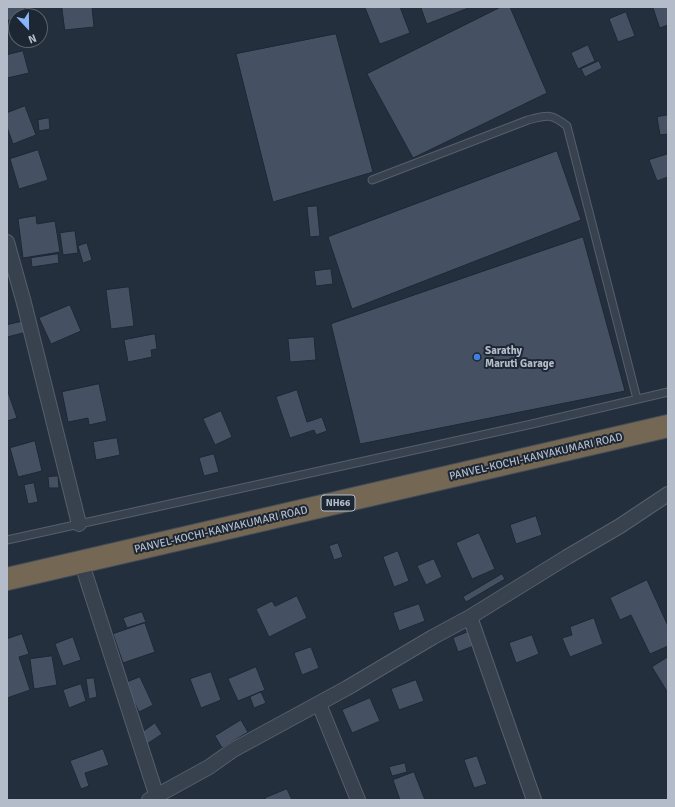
<!DOCTYPE html>
<html>
<head>
<meta charset="utf-8">
<style>
  body { margin:0 }
  #map { position:relative; width:675px; height:807px; overflow:hidden; background:#242f3e; font-family:Signika,sans-serif }
  canvas { display:block }
  .frame { position:absolute; inset:0; border:8px solid #b4bcc9; pointer-events:none }
  .north { position:absolute; left:8px; top:8px; width:40px; height:40px; box-sizing:border-box; background:#1d2633; border:1px solid #59626f; border-radius:50%; rotate:158deg; font-size:11px; font-weight:700; line-height:16px; text-align:center; color:#b4bcc9 }
  .north::after { content:''; display:block; margin:auto; width:14px; height:18px; background:#8ab4f8; clip-path:polygon(50% 0,100% 100%,50% 72%,0 100%) }
</style>
</head>
<body>
<div id="map">
<canvas width="675" height="807"></canvas>
<div class="frame"></div>
<div class="north">N</div>
</div>
<script>
const context = document.querySelector('canvas').getContext('2d');
context.lineJoin = 'round';
function fillPath(path, color) { context.fillStyle = color; context.fill(path, 'evenodd'); }
function trace(path, color, width, dash) { context.strokeStyle = color; context.lineWidth = width; context.lineCap = dash ? 'butt' : 'round'; context.setLineDash(dash || []); context.stroke(path); }
function drawText(font, color, halo, rows, align = 'center') {
  context.font = font + ' Signika,sans-serif'; context.lineWidth = 4; context.setLineDash([]); context.textBaseline = 'middle'; context.strokeStyle = halo; context.fillStyle = color; for (const [text, x, y, turn = 0] of rows) {
    context.save(); context.translate(x, y); context.rotate((+turn || 0) * Math.PI / 180); context.textAlign = isNaN(turn) ? turn : align; if (halo) context.strokeText(text, 0, 0); context.fillText(text, 0, 0); context.restore();
  }
}
const building = new Path2D(`
  M7 7H24L26 14 7 21Z
  M62 7H92L94 27 65 30Z
  M365 7H400L410 33 380 44Z
  M421 7H471L427 24Z
  M501 7H510L547 93 413 158 367 74Z
  M653 7H668V25L660 28Z
  M626 12 635 36 618 42 609 19Z
  M336 34 373 172 273 202 236 54Z
  M588 45 595 61 578 69 571 53Z
  M23 51 29 73 7 78V55Z
  M599 61 602 68 585 77 581 69Z
  M25 106 36 135 13 144 7 127V113Z
  M668 115V134L660 135 657 117Z
  M49 118 50 129 39 131 38 120Z
  M38 150 48 180 19 189 10 159Z
  M557 151 581 220 352 309 328 237Z
  M668 154V177L657 181 649 160Z
  M317 206 320 236 310 237 307 207Z
  M36 216 37 224 55 221 60 252 23 258 18 219Z
  M75 231 78 253 63 255 60 233Z
  M583 237 625 391 360 444 331 324Z
  M87 243 92 260 83 263 78 246Z
  M58 254 59 263 32 267 31 258Z
  M331 269 333 284 316 286 314 271Z
  M129 287 134 326 111 329 106 290Z
  M70 305 81 331 51 344 39 318Z
  M24 321 27 332 7 337V325Z
  M155 334 157 349 151 350 152 357 128 362 124 340Z
  M314 337 316 360 290 362 288 339Z
  M99 384 107 421 89 425 88 418 68 422 62 392Z
  M7 389 17 418 7 421Z
  M297 390 307 422 322 417 327 431 316 435 314 430 290 438 276 397Z
  M221 411 232 437 215 445 203 419Z
  M117 438 120 455 96 460 93 442Z
  M35 441 42 471 18 477 10 448Z
  M214 454 219 472 204 476 199 458Z
  M58 476 59 488H49L48 477Z
  M34 483 38 502 28 504 24 485Z
  M536 516 542 535 516 544 510 525Z
  M479 533 495 569 472 579 456 543Z
  M338 543 343 557 334 560 329 546Z
  M398 551 409 581 394 587 383 557Z
  M434 559 442 577 426 585 417 566Z
  M502 574 505 579 466 602 463 597Z
  M647 580 668 626V646L650 654 631 615 620 620 610 598Z
  M297 596 307 618 269 637 256 609 272 601 275 606Z
  M419 604 425 621 399 631 393 613Z
  M142 612 146 622 127 628 123 618Z
  M594 618 603 644 570 657 562 638 572 635 570 627Z
  M145 623 155 652 123 663 113 634Z
  M470 631 476 645 458 652 453 638Z
  M22 634 29 654 19 657 30 690 7 698V639Z
  M532 635 539 654 516 663 509 643Z
  M73 637 81 660 63 666 55 644Z
  M311 647 319 668 302 675 294 653Z
  M52 656 57 685 34 689 30 659Z
  M668 657V693L652 667Z
  M256 667 265 690 238 701 228 679Z
  M211 672 221 700 201 708 190 679Z
  M140 677 153 705 139 712 125 683Z
  M94 678 97 697 89 699 86 679Z
  M416 680 424 701 399 710 391 689Z
  M81 684 86 701 69 708 63 690Z
  M261 692 266 703 254 708 250 697Z
  M370 698 380 721 352 733 342 710Z
  M241 720 248 732 222 748 215 736Z
  M155 723 162 734 147 744 140 734Z
  M103 749 109 765 85 773 89 786 81 789 70 761Z
  M477 756 487 784 474 788 464 760Z
  M405 763 407 772 392 776 389 767Z
  M414 772 425 800H400L393 780Z
  M287 789 292 800H266L265 798Z`);
fillPath(building, '#455162');
trace(building, '#1f2835', 1);
const lane = new Path2D(`
  M372 180 528 120C547 115 551 113 567 126L637 399
  M7 540 532 424 668 392`);
const street = new Path2D(`
  M7 242 24 303 79 524
  M81 561 158 800
  M470 617 534 800
  M319 704 358 800
  M149 800 209 767 233 750 347 688 433 637 470 617 567 557 620 526 668 494`);
const highway = new Path2D(`
  M7 579 668 426`);
trace(lane, '#565f6c', 9);
trace(street, '#565f6c', 16);
trace(highway, '#434c59', 24);
trace(lane, '#38414e', 7);
trace(street, '#38414e', 14);
trace(highway, '#746855', 22);
for (const [x, y, r, color] of [
  [477,357,4,"#3f7fe0"]
]) { const dot = new Path2D(); dot.arc(x, y, r, 0, 2 * Math.PI); context.fillStyle = color; context.fill(dot); trace(dot, '#1d2633', 1.5); }
for (const [x, y, w] of [
  [338,503,34]
]) { const box = new Path2D(); box.roundRect(x - w / 2, y - 8, w, 16, 3); context.fillStyle = '#1d2633'; context.fill(box); trace(box, '#b4bcc9', 1); }
drawText('bold 10px', '#b4bcc9', null, [
  ["NH66",338,503]
]);
drawText('bold 11px', '#b4bcc9', '#1d2633', [
  ["Sarathy",485,351],
  ["Maruti Garage",485,364]
], 'left');
drawText('11px', '#b4bcc9', '#1d2633', [
  ["PANVEL-KOCHI-KANYAKUMARI ROAD",536,457,-13],
  ["PANVEL-KOCHI-KANYAKUMARI ROAD",221,530,-13]
]);
</script>
</body>
</html>
